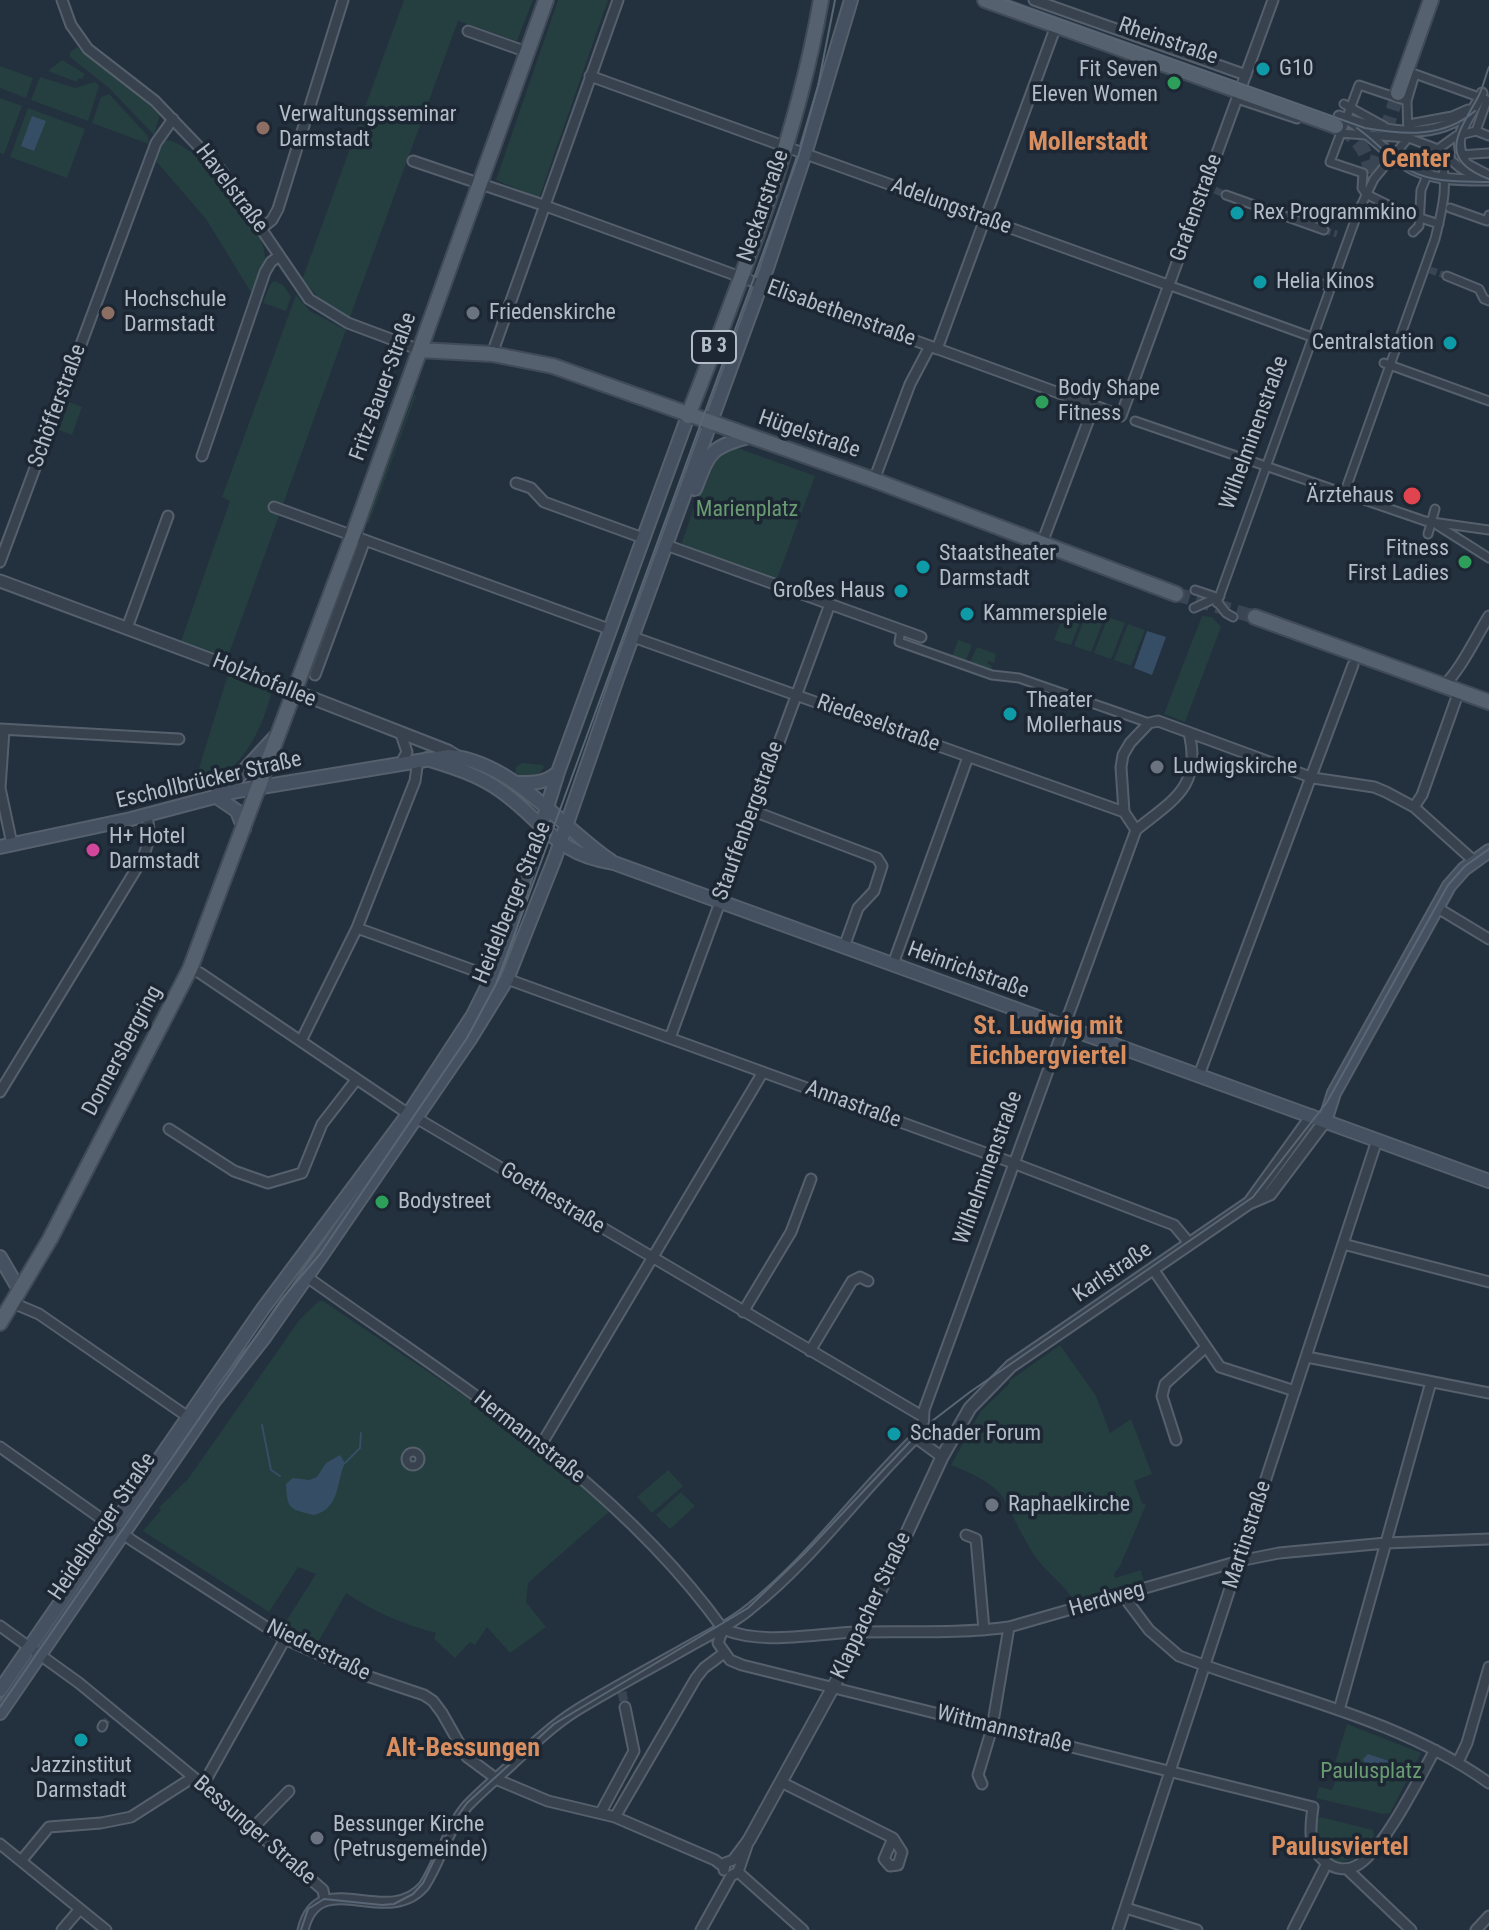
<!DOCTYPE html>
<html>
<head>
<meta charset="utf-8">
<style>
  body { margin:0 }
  canvas { display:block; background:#23303e }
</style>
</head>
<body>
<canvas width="1489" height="1930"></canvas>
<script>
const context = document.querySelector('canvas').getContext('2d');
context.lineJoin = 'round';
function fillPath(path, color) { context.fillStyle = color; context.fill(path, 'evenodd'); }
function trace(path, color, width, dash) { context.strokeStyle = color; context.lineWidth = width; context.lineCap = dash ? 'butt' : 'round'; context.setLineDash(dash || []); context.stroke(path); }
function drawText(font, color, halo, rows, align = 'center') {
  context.font = font + ' "Roboto Condensed",sans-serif'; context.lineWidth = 7; context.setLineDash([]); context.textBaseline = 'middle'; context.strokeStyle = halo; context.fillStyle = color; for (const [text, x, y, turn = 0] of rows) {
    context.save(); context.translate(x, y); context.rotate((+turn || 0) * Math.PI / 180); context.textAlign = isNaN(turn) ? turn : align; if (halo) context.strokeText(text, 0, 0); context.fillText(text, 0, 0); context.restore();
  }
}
fillPath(new Path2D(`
  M404 0H533L517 41 458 21 350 317 324 303 302 280Z
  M558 0H608L539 198 496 180Z
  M77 47 156 107 160 114 154 135 109 88 70 57V52Z
  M62 60 85 74 82 79 79 78 77 82 48 71Z
  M0 66 33 78 26 98 0 88Z
  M40 77 75 88 95 82 99 86 88 121 31 100Z
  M109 94 148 136 149 144 92 123 101 97Z
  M0 98 22 106 4 154 0 153Z
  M28 108 85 129 67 178 10 157Z
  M164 140C194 138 268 229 265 259 264 270 256 283 252 294L206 219 156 161Z
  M274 281 283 285 291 297 286 311 263 303 270 285Z
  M296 295 310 311 346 330 226 662 180 644 230 501 222 497Z
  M414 395H416L369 523H367Z
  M69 402 82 407 72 435 59 430Z
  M685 441 687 442 580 736 578 735Z
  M735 447 815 476 777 579 681 545 709 464 720 452Z
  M1068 603 1085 609 1071 645 1054 640Z
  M1088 610 1105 616 1091 652 1074 646Z
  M1202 616 1212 617 1221 627 1185 722 1164 714Z
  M1108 617 1125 623 1111 659 1094 653Z
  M1128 624 1145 630 1131 666 1114 660Z
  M958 640 972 645 966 661 952 656Z
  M977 647 996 654 994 663 989 661 987 663 992 666 991 669 970 662Z
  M228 674 272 691C261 735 238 777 192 791Z
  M522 763 543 765 544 767C537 778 531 778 518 778L515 775 516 767Z
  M319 1301H323L485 1410 612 1509 528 1583 526 1602 546 1627 510 1653 487 1627 475 1645 470 1642 455 1658 434 1639 436 1633C403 1624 374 1612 346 1593L317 1644 285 1623 316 1574 298 1567 269 1612 143 1531 161 1510 159 1508 188 1479 300 1319Z
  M1060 1345 1096 1396 1110 1433 1131 1419 1152 1474 1134 1481 1142 1503 1146 1505 1120 1566 1114 1574 1115 1578 1141 1570 1144 1583 1074 1603C1068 1587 1048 1574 1037 1559 1023 1540 1014 1517 1003 1497 989 1480 970 1473 951 1465L980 1412 1010 1383 1009 1381Z
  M668 1470 683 1486 652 1513 637 1497Z
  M681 1492 695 1506 670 1529 656 1515Z
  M1347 1724 1421 1753 1390 1813 1383 1814 1316 1798 1319 1787 1332 1790 1336 1778 1331 1776Z
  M1320 1817 1373 1830 1374 1837 1356 1858 1339 1863C1321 1855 1317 1841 1315 1823Z`), '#253e3f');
fillPath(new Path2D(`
  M32 116 46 121 34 151 21 146Z
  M1147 631 1166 637 1152 675 1134 668Z
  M340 1455 345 1463C336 1481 341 1508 314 1515 290 1509 287 1510 286 1484L293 1478 309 1480 317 1477 326 1463Z
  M1368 1754 1389 1761 1391 1768 1386 1771 1365 1764 1363 1759Z`), '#364d66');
trace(new Path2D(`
  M262 1425 271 1470 280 1476
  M345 1463 360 1448 361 1433`), '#364d66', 2);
trace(new Path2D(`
  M1215 190 1226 195
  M1324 230 1337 234
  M1430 270 1447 276
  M103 1725 112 1715`), '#394553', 7, [7, 3.5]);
trace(new Path2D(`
  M622 1692 625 1707`), '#394553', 9, [9, 4.5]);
trace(new Path2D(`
  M1341 129C1359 139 1370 155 1370 176
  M1367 190 1398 93
  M1176 594 1255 617`), '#394553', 14, [14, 7]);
const pedestrian = new Path2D(`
  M1237 99 1297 119
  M1344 104 1384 126
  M1409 124 1452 116 1468 109
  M1339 133 1408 138
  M1406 137 1438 149 1460 168 1477 178
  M1459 155 1489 153
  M1226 195 1324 230
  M1450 208 1487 221 1489 215
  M1439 224 1402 212 1366 194 1362 188 1363 173 1330 162 1359 85 1407 101 1415 74 1487 100 1476 131 1489 136
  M1413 232 1419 226 1421 190 1438 149
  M1447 276 1479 289 1484 299 1489 301
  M1319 283 1331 287
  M1168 285 1320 340
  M1384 363 1489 401
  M1135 421 1425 521 1489 530
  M1344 494 1435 239C1443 207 1450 181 1438 149L1456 136 1476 131
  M1437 525 1489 558
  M1428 534 1435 509
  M1195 590 1216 597
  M1216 600 1226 613 1233 617
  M1217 603 1358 212 1374 179 1408 138 1407 101
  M1194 608 1220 596
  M901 630 899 642 992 675 1019 678 1149 723
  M406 1459a7 7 0 1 1 14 0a7 7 0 1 1-14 0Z
  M102 1727 103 1725`);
const minor = new Path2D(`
  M62 0 71 25 88 49 155 101 221 170 309 299 348 323 420 350
  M1034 0 1246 75
  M468 31 527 52
  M590 76 1168 285
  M1482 93C1471 118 1448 135 1466 164L1489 176
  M1339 116C1382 132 1436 143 1473 109
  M1350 121C1369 134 1385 151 1404 164 1429 181 1460 180 1489 180
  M413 161 543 205 1089 404
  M262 228 272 220 278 209 343 0
  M937 349 1056 26
  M492 354 618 0
  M1098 407 1121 416 1273 0
  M202 456 265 272 271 262 279 256
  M874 480 910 384 930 346
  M516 483 531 488 544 502 643 538
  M274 507 609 629
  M1042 543 1092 411
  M666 545 921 637
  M0 562 156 143 173 119
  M127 628 168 516
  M633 637 1124 812
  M315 675 365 540
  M1443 686C1459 673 1477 635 1489 616
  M0 729 179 739
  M4 730 0 788 12 844
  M401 763 407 752 401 734
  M1414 807 1422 795 1459 691
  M753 811 877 858 882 866 874 891 858 908 844 947
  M1136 830 1124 812 1121 767 1123 755 1130 743 1149 723 1158 721 1313 778 1374 787 1386 792 1414 807 1474 861
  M1136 830C1173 800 1202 787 1189 733
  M1436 907 1489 939
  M357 928 492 977
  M893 964 968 757
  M190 969 200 973 401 1109 922 1416
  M507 979 1013 1163 1161 1220 1174 1225 1190 1244
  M670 1038 830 604
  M301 1041 357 928 415 781 418 760
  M1199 1075 1353 665
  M0 1092 143 858 150 836 147 815
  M169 1129 234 1171 268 1183 302 1173 322 1124 356 1080
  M1343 1244 1489 1282
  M1153 1269 1220 1367 1295 1391
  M307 1277C454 1382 616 1480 723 1629
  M13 1303 39 1314 191 1419
  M743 1312 791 1232 811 1179
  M810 1351 852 1281 860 1277 868 1281
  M1307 1357 1489 1393
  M916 1438 942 1457
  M1176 1440 1162 1396 1165 1384 1206 1347
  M541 1445 763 1072
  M0 1447 133 1541 285 1639 370 1677 424 1695 433 1701 442 1713 467 1757 498 1780 548 1801 615 1817 715 1860 724 1867
  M966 1535 976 1539 984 1630
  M1122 1594 1149 1630 1179 1656C1284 1696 1396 1717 1489 1783
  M0 1626 79 1683 203 1785 323 1890 325 1901
  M723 1629 718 1643 730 1660 742 1665 1313 1807C1310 1828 1307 1849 1327 1863 1335 1869 1346 1871 1356 1866 1383 1852 1419 1778 1435 1750
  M723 1629C764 1646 815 1633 859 1632 909 1631 959 1634 1009 1627L1239 1561 1279 1553 1386 1543 1489 1539
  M1339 1710 1431 1382
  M1458 1762 1467 1743 1489 1667
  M781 1782 893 1838 902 1852 898 1865 890 1866 884 1859 893 1838
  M982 1784 978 1775 992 1728 1009 1627
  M203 1785 285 1639
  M601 1812 634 1751 625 1707
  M615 1817 696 1678 704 1668 724 1653
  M253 1828 289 1791
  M0 1844 106 1930
  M21 1861 49 1827 101 1823 131 1817 192 1778
  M724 1870 725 1863 733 1860 748 1840
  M1348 1870 1411 1930
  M738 1872 803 1930
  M1126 1908 1197 1930
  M62 1930 80 1909
  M303 1930C319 1864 386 1930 424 1886 441 1860 447 1830 467 1806 481 1791 497 1778 512 1764 532 1745 553 1725 577 1710 613 1688 651 1668 688 1647 709 1635 731 1625 750 1609 815 1558 863 1487 923 1431L924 1410 1136 830
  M701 1930 731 1876 738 1872 749 1840
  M1118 1930 1377 1140
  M1293 1930 1327 1863
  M1476 1930 1489 1916`);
const tertiary = new Path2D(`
  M0 581 276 684 448 751 456 756
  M1250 1202 1312 1116
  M749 1840 848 1660 942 1457 970 1408 1011 1366 1249 1203 1270 1194 1325 1121`);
const secondary = new Path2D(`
  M695 489C709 454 709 447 749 437
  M427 759C453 767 479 775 501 791 545 822 554 854 614 863L1489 1181
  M515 783C532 783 544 784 557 773
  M217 794 241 774 275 737
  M215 796 237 811 244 829
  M0 847 131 819 237 791 449 756C515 763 559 826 611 861
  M1325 1121 1334 1093 1449 886 1464 869 1489 851
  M0 1257 20 1291
  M0 1690 262 1310 409 1113 473 1015 492 977 506 939 558 772 688 416
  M0 1713 214 1401 264 1338 322 1255 470 1039 507 979 555 858 617 679 767 268 805 154 851 0`);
const primary = new Path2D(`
  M985 0 1336 126
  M1398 93 1431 0
  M420 350 492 354 553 366 874 480 1176 594
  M688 416C741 280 796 144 821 0
  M1255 617 1489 702
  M0 1323 50 1239 190 969 353 535 546 0`);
trace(pedestrian, '#55606c', 11);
trace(minor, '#55606c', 13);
trace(tertiary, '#55606c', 15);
trace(secondary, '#55606c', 16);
trace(primary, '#404b57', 18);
trace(pedestrian, '#37424e', 7);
trace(minor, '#37424e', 9);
trace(tertiary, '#37424e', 11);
trace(secondary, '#455161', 12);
trace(primary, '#55616e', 14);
trace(new Path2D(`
  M1006 0 1365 128C1404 135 1444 138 1475 111
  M1357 128C1373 139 1386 154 1401 165 1427 184 1459 181 1489 182
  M1489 179C1435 159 1460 131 1478 97 1483 88 1485 77 1489 67
  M0 1707 281 1300 320 1254 467 1038 496 984 511 944 798 157 818 86 835 0
  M301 1930 308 1909 324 1899 382 1905 394 1904 413 1894 423 1883 450 1827 467 1803 554 1724 748 1608 805 1553 923 1428 970 1392 1253 1197 1327 1102 1448 885 1465 866 1489 849`), '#596675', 2);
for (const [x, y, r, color] of [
  [1263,69,8,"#0f9aa8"],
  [1174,83,8,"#2e9e5b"],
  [263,128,8,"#8d6e63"],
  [1237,213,8,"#0f9aa8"],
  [1260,282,8,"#0f9aa8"],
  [108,313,8,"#8d6e63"],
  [473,313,8,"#6b7280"],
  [1450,343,8,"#0f9aa8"],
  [1042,402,8,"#2e9e5b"],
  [1412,496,10,"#e0444e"],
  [1465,562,8,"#2e9e5b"],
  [923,567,8,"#0f9aa8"],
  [901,591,8,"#0f9aa8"],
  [967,614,8,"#0f9aa8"],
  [1010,714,8,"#0f9aa8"],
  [1157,767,8,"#6b7280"],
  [93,850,8,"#d1479c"],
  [382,1202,8,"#2e9e5b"],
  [894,1434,8,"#0f9aa8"],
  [992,1505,8,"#6b7280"],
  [81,1740,8,"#0f9aa8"],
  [317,1838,8,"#6b7280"]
]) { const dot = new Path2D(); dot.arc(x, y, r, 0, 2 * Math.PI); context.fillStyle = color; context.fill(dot); trace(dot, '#1c2733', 3); }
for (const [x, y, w] of [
  [714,347,44]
]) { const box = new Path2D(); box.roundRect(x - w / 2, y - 16, w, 32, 6); context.fillStyle = '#1c2733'; context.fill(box); trace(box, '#b3bdc9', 2); }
drawText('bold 20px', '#b3bdc9', null, [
  ["B 3",714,347]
]);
drawText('22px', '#b3bdc9', '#1c2733', [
  ["Rheinstraße",1168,42,19],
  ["Havelstraße",231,189,53],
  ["Neckarstraße",764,206,-71],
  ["Adelungstraße",951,207,20],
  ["Grafenstraße",1197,208,-70],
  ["Elisabethenstraße",841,314,20],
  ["Fritz-Bauer-Straße",384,387,-70],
  ["Schöfferstraße",58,406,-70],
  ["Wilhelminenstraße",1255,433,-70],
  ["Hügelstraße",809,435,19],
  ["Holzhofallee",264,681,22],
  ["Riedeselstraße",878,724,20],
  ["Eschollbrücker Straße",209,781,-13],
  ["Stauffenbergstraße",749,821,-70],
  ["Heidelberger Straße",513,903,-68],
  ["Heinrichstraße",968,971,20],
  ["Donnersbergring",123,1051,-62],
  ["Annastraße",853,1105,20],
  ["Wilhelminenstraße",989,1168,-70],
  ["Goethestraße",552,1199,31],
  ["Karlstraße",1113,1273,-34],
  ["Hermannstraße",529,1438,38],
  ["Heidelberger Straße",103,1527,-56],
  ["Martinstraße",1248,1535,-72],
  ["Herdweg",1107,1600,-16],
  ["Klappacher Straße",872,1606,-65],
  ["Niederstraße",318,1651,26],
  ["Wittmannstraße",1004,1730,14],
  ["Bessunger Straße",254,1831,41]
]);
drawText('22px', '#b3bdc9', '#1c2733', [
  ["G10",1279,69],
  ["Fit Seven",1158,70,"right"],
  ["Eleven Women",1158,95,"right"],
  ["Verwaltungsseminar",279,115],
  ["Darmstadt",279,140],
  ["Rex Programmkino",1253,213],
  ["Helia Kinos",1276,282],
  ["Hochschule",124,300],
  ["Darmstadt",124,325],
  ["Friedenskirche",489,313],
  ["Centralstation",1434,343,"right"],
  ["Body Shape",1058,389],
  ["Fitness",1058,414],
  ["Ärztehaus",1394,496,"right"],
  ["Fitness",1449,549,"right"],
  ["First Ladies",1449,574,"right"],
  ["Staatstheater",939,554],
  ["Darmstadt",939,579],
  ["Großes Haus",885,591,"right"],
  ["Kammerspiele",983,614],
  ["Theater",1026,701],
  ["Mollerhaus",1026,726],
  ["Ludwigskirche",1173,767],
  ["H+ Hotel",109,837],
  ["Darmstadt",109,862],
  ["Bodystreet",398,1202],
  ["Schader Forum",910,1434],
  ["Raphaelkirche",1008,1505],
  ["Jazzinstitut",81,1766,"center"],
  ["Darmstadt",81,1791,"center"],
  ["Bessunger Kirche",333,1825],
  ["(Petrusgemeinde)",333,1850]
], 'left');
drawText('22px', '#699b72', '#1c2733', [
  ["Marienplatz",747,510],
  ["Paulusplatz",1371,1772]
]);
drawText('bold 26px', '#d88e5f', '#1c2733', [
  ["Mollerstadt",1088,143],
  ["Center",1416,160],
  ["St. Ludwig mit",1048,1027],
  ["Eichbergviertel",1048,1057],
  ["Alt-Bessungen",463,1749],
  ["Paulusviertel",1340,1848]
]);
</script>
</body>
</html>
